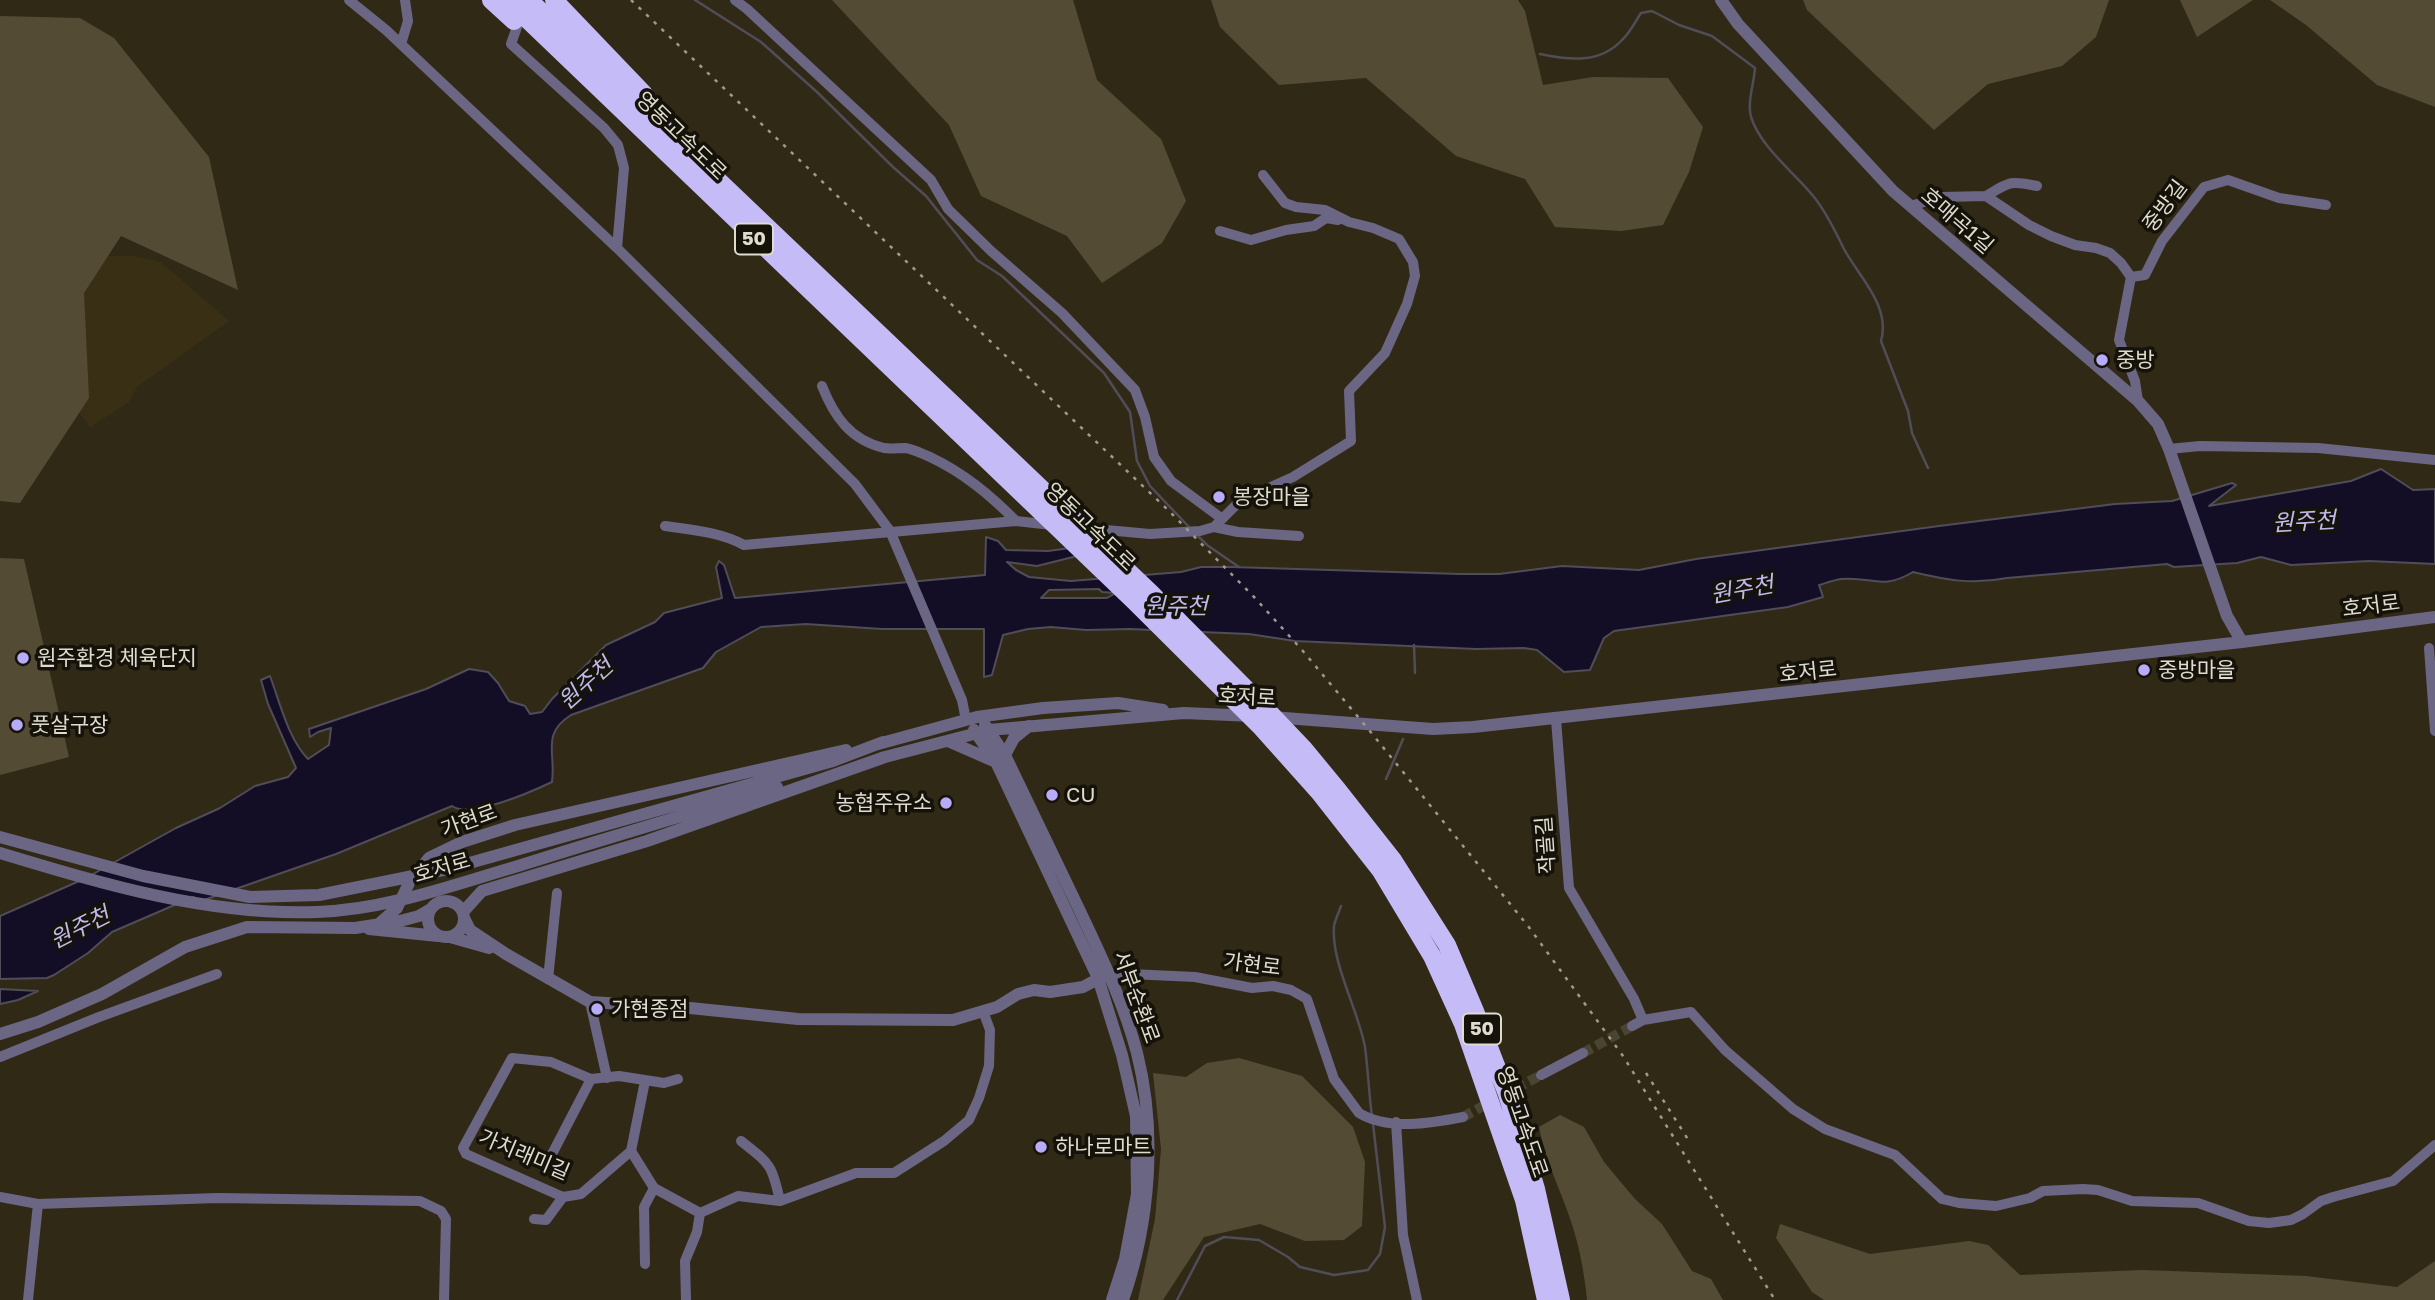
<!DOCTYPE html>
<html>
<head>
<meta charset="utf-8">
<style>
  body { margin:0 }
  canvas { display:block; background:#302916 }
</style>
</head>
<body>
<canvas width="2435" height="1300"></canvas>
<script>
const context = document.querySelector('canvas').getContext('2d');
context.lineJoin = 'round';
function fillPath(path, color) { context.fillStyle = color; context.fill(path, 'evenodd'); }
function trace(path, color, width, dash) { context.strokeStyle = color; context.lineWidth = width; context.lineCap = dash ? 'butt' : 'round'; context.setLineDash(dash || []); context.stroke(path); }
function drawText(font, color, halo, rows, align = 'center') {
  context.font = font + ' "Golos Text","Noto Sans KR",sans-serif'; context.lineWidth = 7; context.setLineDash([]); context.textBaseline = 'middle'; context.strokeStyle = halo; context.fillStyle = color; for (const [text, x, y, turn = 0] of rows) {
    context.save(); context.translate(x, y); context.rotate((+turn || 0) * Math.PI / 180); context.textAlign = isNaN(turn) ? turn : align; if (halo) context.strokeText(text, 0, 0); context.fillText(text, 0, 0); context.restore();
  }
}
fillPath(new Path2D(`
  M105 256H133L161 262 229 321 137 387 129 402 90 427 51 375 32 302Z`), '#382f14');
fillPath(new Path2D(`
  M832 0H1073L1097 80 1161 139 1186 201 1162 243 1102 283 1067 236 981 196 949 125Z
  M1211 0H1518L1525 11 1543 85 1593 77 1668 78 1703 127 1689 172 1663 225 1621 231 1555 227 1525 179 1456 156 1366 78 1279 85 1220 27Z
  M1803 0H2109L2096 37 2062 66 1988 84 1934 130 1807 10Z
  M2180 0H2253L2197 37Z
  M2270 0H2435V107L2377 85 2306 25Z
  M0 16 80 18 114 38 209 157 238 290 121 236 84 293 89 398 20 503 0 501Z
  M0 558 24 559 69 757 0 775Z
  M1239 1058 1302 1076 1353 1127 1365 1162 1362 1226 1344 1240 1305 1241 1260 1224 1204 1237 1163 1300H1138L1155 1219 1161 1149 1153 1073 1186 1077 1207 1063Z
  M1560 1115 1584 1127 1604 1162 1635 1199 1662 1224 1692 1271 1711 1279 1723 1300H1587C1584 1269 1578 1239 1567 1210 1556 1180 1545 1158 1539 1127Z
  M1780 1224 1870 1254 1969 1241 1988 1245 2020 1275 2143 1270 2306 1276 2397 1287 2435 1261V1300H1824L1812 1292 1776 1238Z`), '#544b34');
const water = new Path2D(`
  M2381 469 2413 490 2435 489V564L2369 561 2291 565 2261 557 2237 563 2174 567 2167 564 2007 578C1972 585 1947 580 1913 572 1881 591 1872 576 1841 579 1834 580 1826 583 1819 585L1823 597 1788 607 1614 631 1604 638 1590 670 1564 672 1537 650 1524 648 1476 649 1295 641 1249 634 1130 629 1086 630 1051 627 1028 629 1003 635 992 675 984 677V629H882L806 624 761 627 716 652 703 668 571 715C541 734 556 752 552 782 533 791 471 819 452 806L336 854 201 901 193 897 112 932 88 953 54 975 47 978 0 979V916L86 878 176 828 220 808 255 786 288 777 296 768 268 704 261 680 270 676C280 703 288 738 308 759L329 745 331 728 318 732 310 737 309 729 426 689 469 669 488 672 498 683 509 701 525 706 530 714 542 712 552 699 606 645 655 622 664 613 722 598 716 567 719 561 724 565 735 598 985 575 986 537 998 541 1006 550 1048 551 1100 544 1077 556 1037 566 1007 562 1016 570 1029 577 1071 581 1181 572 1201 567H1232L1460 574H1499L1562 566 1639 570 1696 559 1939 526 2115 504 2172 501 2232 483 2236 485 2209 506 2351 481ZM1099 589 1102 592 1116 593 1107 598H1041L1049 590Z
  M0 989 38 991 18 1000 0 1004Z`);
fillPath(water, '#130e25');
trace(water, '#504c58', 2);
trace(new Path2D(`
  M695 0 761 42 817 92 893 167 926 196 977 260 1002 276 1104 373 1130 412 1137 461 1150 486 1190 528
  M1540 54C1569 60 1600 64 1622 40 1630 33 1635 22 1641 13L1652 11 1679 25 1712 36 1755 68C1754 84 1747 102 1751 117 1761 148 1794 172 1814 197 1827 213 1835 231 1844 249 1859 277 1891 306 1881 341L1908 411 1912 433 1928 468
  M1197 535 1207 545 1239 567
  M1414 645 1415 673
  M1386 779 1403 739
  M1341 906C1339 912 1335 920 1334 926 1331 963 1358 1009 1365 1047 1368 1070 1369 1094 1372 1117
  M1177 1300 1205 1246 1224 1237 1259 1240 1288 1257 1300 1267 1334 1275 1368 1270 1380 1254 1385 1227 1373 1124`), '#504c58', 2.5);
trace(new Path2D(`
  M1583 1053 1632 1026
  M1463 1117 1541 1075`), '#4a4432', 10, [10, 5]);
trace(new Path2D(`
  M349 0 386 30 617 248 855 484 890 531 962 700 966 720
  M735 0 747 9 931 180 948 209 991 251 1062 313 1135 390 1145 417 1154 457 1171 481 1221 518
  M517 27 511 44 604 128 618 145 624 168 617 248
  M401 44 408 21 405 0
  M1986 196C2009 182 2010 180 2037 186
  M1910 206 1942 197 1986 196 2029 225 2051 236 2075 245 2096 248 2110 253 2121 263 2131 277
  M1220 231 1251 240 1286 230 1314 226 1326 218 1338 220
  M822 386C834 416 850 440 884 448 890 449 898 448 905 448 914 449 922 454 930 457 964 473 990 495 1016 521
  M2138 401 2135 381 2119 340 2131 277 2145 275 2162 241 2204 187 2228 180 2279 198 2326 205
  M2169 449 2200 446 2318 448 2435 460
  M665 526C692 530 720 532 744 545L1016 521 1052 525
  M1214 527 1238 532 1299 536
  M1084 528 1150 534 1200 531 1214 527 1240 501 1293 477 1351 441 1349 391 1385 353 1407 304 1415 276 1413 262 1399 239 1373 228 1349 222 1325 210 1296 207 1285 203 1263 175
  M2429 648 2435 731
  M1556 719 1569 888 1634 999 1643 1020 1632 1026
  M1109 973 1195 977 1252 988 1273 986 1291 990 1307 999 1334 1079 1359 1113C1388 1131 1432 1123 1463 1117
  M548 979 557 893
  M590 1002 607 1078
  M1643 1020 1691 1012 1725 1050 1793 1109 1825 1129 1895 1155 1942 1199 1959 1203 1996 1206 2030 1198 2043 1191 2083 1189 2098 1190 2132 1201 2198 1203 2249 1221 2269 1223 2291 1220 2303 1214 2321 1201 2333 1197 2393 1181 2435 1145
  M0 1057 99 1017 217 974
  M1541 1075 1583 1053
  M1396 1122 1403 1235 1417 1300
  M741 1141C770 1164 772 1164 780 1201
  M631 1151 654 1188 700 1213 738 1196 780 1201 856 1173H894L944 1141 969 1120 979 1098 989 1066 990 1030 983 1011
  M631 1151 581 1194 563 1197 466 1154 463 1148 512 1058 551 1062 591 1079 619 1076 664 1083 678 1079
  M631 1151 645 1081
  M551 1156 591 1079
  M0 1197 38 1204 218 1198 420 1201 441 1211 446 1219 444 1300
  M534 1219 546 1220 563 1197
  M645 1264 644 1207 654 1188
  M28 1300 38 1204
  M686 1300 685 1261 697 1232 700 1213`), '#6b6684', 10);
trace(new Path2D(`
  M1721 0 1738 24 1893 191 2138 401 2158 424 2169 449 2227 616 2242 642
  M1271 717 1433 729 1473 727 2242 642 2435 617
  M985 725 1005 755C1030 806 1054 858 1079 909 1101 956 1124 1003 1137 1053 1157 1132 1150 1223 1123 1300
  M974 730 996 762 1098 978 1122 1055 1136 1116 1137 1194 1125 1259 1112 1300
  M948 741 996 762
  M878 744 977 717 1043 708 1118 703 1163 710
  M1005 755 1014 738 1029 726
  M0 837 143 876 250 897 319 895 448 869 833 761 883 742
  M0 853C103 884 208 916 317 912 385 910 453 885 518 866 604 839 690 813 777 787
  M428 919a18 18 0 1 1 36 0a18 18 0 1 1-36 0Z
  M463 912 482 891 647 841 885 757 989 730 1184 713 1253 716
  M464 918 470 930 506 954 590 1002 690 1008 798 1019 953 1020 997 1007 1018 994 1034 990 1050 992 1083 987 1109 973
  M381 922 397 908 410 881 429 858 462 842 515 825 846 750
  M369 929 438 936
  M450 937 489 948
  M0 1034 38 1022 102 994 185 947 247 927 355 928 400 921 419 916 431 909`), '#6b6684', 12);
trace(new Path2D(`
  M491 0 514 21
  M507 0 1133 600 1260 726 1319 792 1381 871 1432 956 1463 1024 1524 1200 1546 1300
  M529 0 1152 594 1267 710 1304 749 1337 789 1393 860 1447 945 1475 1011 1507 1094 1536 1189 1561 1300
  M554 0 644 94`), '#c5bbf7', 18);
trace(new Path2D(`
  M631 0 1167 509 1255 598 1302 650 1369 730 1528 926 1623 1056 1775 1300
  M1646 1073 1689 1141`), '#9f9a8c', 2.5, [3.5, 7]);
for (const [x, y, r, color] of [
  [2102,360,7,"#b8abf7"],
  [1219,497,7,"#b8abf7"],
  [23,658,7,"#b8abf7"],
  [2144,670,7,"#b8abf7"],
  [17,725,7,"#b8abf7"],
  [1052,795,7,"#b8abf7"],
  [946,803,7,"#b8abf7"],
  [597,1009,7,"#b8abf7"],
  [1041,1147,7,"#b8abf7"]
]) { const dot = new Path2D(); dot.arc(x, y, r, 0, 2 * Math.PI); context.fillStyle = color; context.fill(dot); trace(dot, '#15120a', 2.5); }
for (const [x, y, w] of [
  [754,239,38],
  [1482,1029,38]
]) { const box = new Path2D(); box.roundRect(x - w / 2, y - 15.5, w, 31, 5); context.fillStyle = '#15120a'; context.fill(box); trace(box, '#dfdbcf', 2); }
drawText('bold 19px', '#dfdbcf', null, [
  ["50",754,239],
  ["50",1482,1029]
]);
drawText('21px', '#dfdbcf', '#15120a', [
  ["영동고속도로",681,136,44],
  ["중방길",2165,206,-53],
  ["호매곡1길",1957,221,41],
  ["영동고속도로",1090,527,44],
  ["호저로",2371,606,-7],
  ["호저로",1808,672,-6],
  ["호저로",1247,697,3],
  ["가현로",469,821,-20],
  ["작골길",1546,845,-94],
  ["호저로",442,868,-16],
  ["가현로",1252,965,7],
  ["서부순환로",1136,997,70],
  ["영동고속도로",1522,1122,71],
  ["가치래미길",524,1155,23]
]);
drawText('21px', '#dfdbcf', '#15120a', [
  ["중방",2116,360],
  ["봉장마을",1233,497],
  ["원주환경 체육단지",37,658],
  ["중방마을",2158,670],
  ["풋살구장",31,725],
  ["CU",1066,795],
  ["농협주유소",932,803,"right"],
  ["가현종점",611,1009],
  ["하나로마트",1055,1147]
], 'left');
drawText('italic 23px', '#c1b9ee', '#15120a', [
  ["원주천",2304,522,-3],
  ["원주천",1742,590,-10],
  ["원주천",1176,607],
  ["원주천",586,684,-42],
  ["원주천",80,928,-27]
]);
</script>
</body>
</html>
